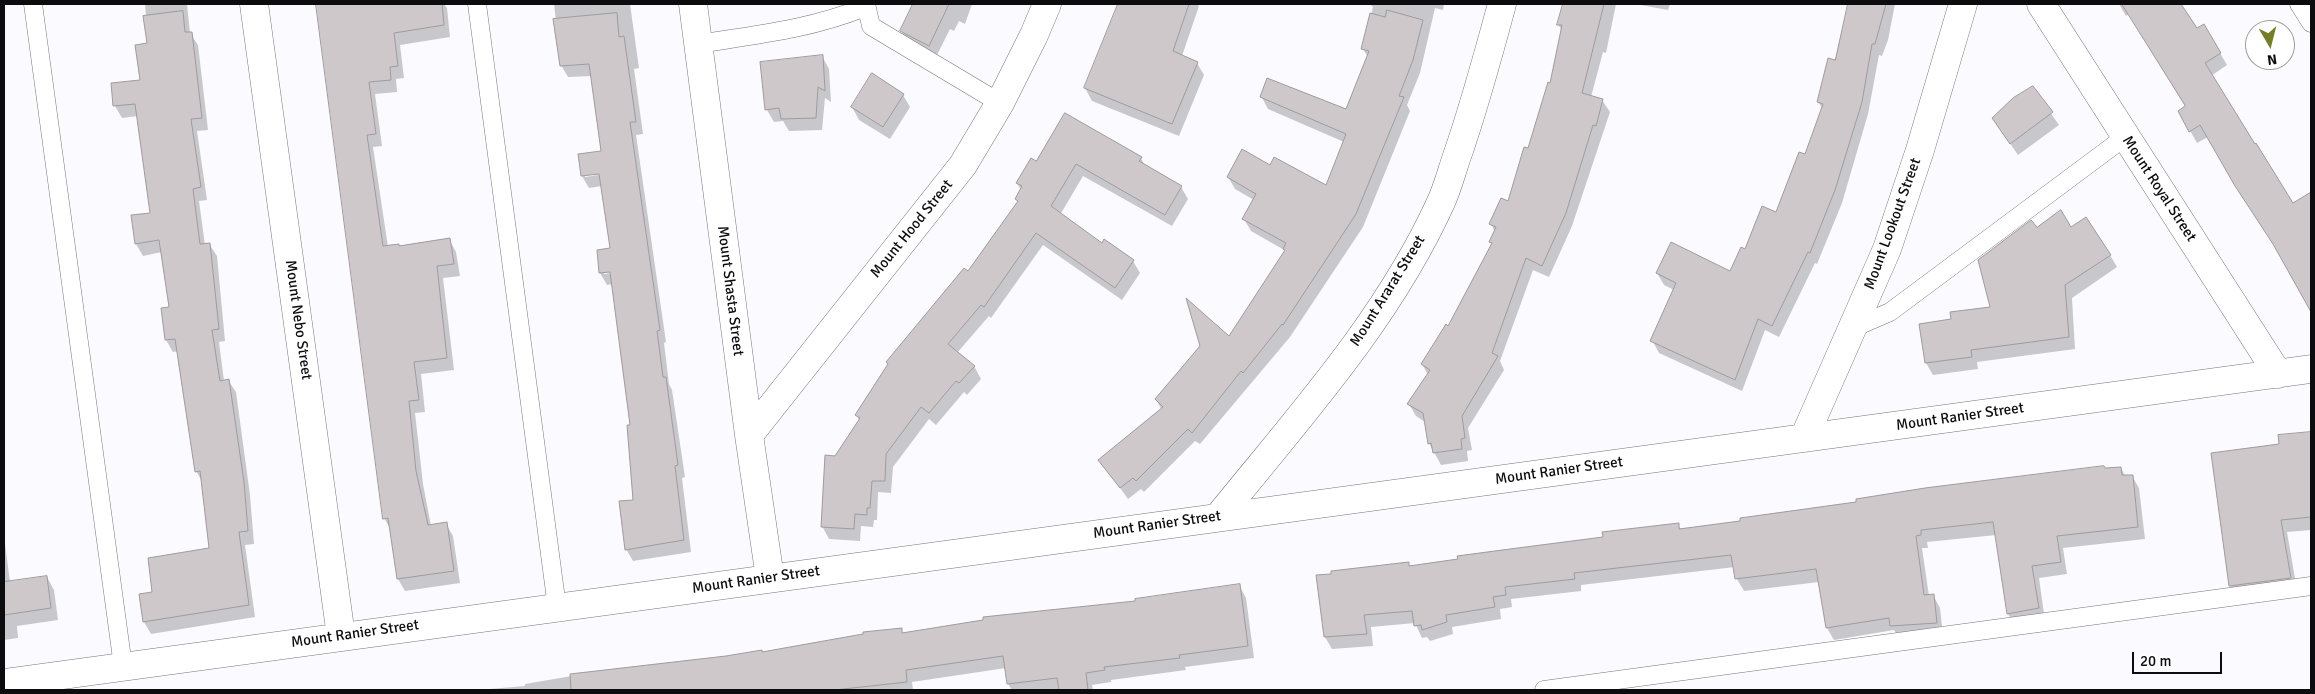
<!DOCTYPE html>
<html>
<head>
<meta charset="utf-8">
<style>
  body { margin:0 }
  #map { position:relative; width:2315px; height:694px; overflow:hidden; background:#fafaff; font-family:Signika,sans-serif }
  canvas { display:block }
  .frame { position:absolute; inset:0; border:5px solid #0c0c0e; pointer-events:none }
  .north { position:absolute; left:2245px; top:20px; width:50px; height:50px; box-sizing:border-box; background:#fff; border:1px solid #9e9e9f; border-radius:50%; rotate:172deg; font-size:14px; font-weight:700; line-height:20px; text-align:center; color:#0c0c0e }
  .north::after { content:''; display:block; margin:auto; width:18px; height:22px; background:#767d27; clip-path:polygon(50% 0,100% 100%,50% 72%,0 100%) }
  .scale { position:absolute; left:2132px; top:652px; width:90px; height:22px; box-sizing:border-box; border:2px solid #0c0c0e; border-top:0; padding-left:6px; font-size:15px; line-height:18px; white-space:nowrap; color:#0c0c0e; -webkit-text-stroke:4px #fff; paint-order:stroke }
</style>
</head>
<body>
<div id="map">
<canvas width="2315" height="694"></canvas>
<div class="frame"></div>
<div class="north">N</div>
<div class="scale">20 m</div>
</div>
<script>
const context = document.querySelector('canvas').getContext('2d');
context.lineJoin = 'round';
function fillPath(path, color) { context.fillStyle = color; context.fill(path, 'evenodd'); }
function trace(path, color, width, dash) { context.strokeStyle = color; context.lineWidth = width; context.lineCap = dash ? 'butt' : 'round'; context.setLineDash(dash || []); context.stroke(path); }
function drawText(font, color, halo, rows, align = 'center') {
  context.font = font + ' Signika,sans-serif'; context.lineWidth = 4; context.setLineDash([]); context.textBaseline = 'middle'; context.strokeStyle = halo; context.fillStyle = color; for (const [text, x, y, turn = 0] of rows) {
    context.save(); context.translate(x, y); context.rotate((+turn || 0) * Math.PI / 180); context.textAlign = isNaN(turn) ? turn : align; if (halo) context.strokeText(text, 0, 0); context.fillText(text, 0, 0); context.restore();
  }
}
fillPath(new Path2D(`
  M145 4H187L190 33 198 45 208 130 197 131 207 200 199 201 205 245 209 244 217 256 225 341 219 342 224 381 228 380 236 392 250 495 254 544 245 545 255 617 151 634 144 622 140 595 154 593 210 549 203 483 196 471 179 351 173 352 166 340 170 308 162 252 143 256 136 244 152 214 138 116 122 118 115 106 142 81 148 44Z
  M317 4H444L447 8 450 37 400 45 404 78 396 79 397 92 375 94 382 146 373 147 388 247H399L449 239 456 252 460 276 443 278 454 370 421 374 425 412 415 413 423 484 431 526 446 524 453 536 460 583 405 591 398 579 391 530 384 518Z
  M554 4H630L639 68 634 69 643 134 636 135 666 342 664 343 669 384 672 390 685 477 682 478 691 552 633 561 626 549 635 501 632 426 613 284 607 285 600 273 611 249 602 186 589 188 582 176 579 155 603 152 592 76 568 77 561 65ZM605 172V174L585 177V175ZM604 271 617 272 604 274Z
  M913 4H972L965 24 959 21 954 31 950 29 936 57 908 43 901 31Z
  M1120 4H1197L1199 6 1182 56 1197 63 1204 75 1179 136 1092 101 1085 88Z
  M1370 4H1444L1443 10 1435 8 1420 73 1407 105 1410 111 1363 227 1290 337 1200 444 1195 441 1144 492 1141 489 1128 499 1100 460 1162 410 1156 400 1229 338 1286 251 1251 231 1244 219 1254 200 1235 189 1228 177 1271 166 1326 187 1344 142 1268 109 1261 96 1347 110 1368 57 1363 49 1373 7Z
  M1564 4H1616L1606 53 1603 52 1591 97 1602 100 1610 112 1572 226 1549 277 1533 270 1500 361 1504 370 1468 428 1472 450 1467 451 1468 461 1441 465 1429 443 1425 422 1416 416 1409 404 1428 375 1422 364 1449 327 1492 244 1491 242 1495 232 1491 224 1509 203 1551 84 1562 31 1558 24Z
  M1635 4H1670L1668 10Z
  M1850 4H1895L1888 40 1882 56 1879 55 1868 114 1842 203 1817 264 1815 263 1779 337 1765 330 1742 391 1659 353 1652 340 1674 290 1664 285 1657 273H1730L1745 251 1777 213 1806 155 1823 109 1818 102 1835 61Z
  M2119 4H2180L2196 30 2220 53 2227 65 2211 76 2293 205 2311 194V309L2280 254 2208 137 2197 143 2179 111 2186 107 2129 14 2126 16Z
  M822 56 829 69 831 102 825 98 822 130 789 131 783 121 774 122 767 110 762 63Z
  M873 75 903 95 910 107 890 139 859 120 852 107Z
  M2033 88 2059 125 2018 155 2001 130Z
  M1141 158 1145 166 1181 187 1188 199 1172 226 1083 176 1060 215 1102 245 1133 261 1140 273 1122 300 1043 245 991 318 989 316 957 353 974 366 981 379 967 395 964 392 936 425 929 419 893 467 891 493 878 492 877 520H874L873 527 861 526 860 541 829 539 822 526 836 457 860 421 856 415 968 273 1018 203 1016 199 1021 190 1017 183 1037 162Z
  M2071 228 2110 255 2117 267 2072 298 2075 349 1977 362 1978 369 1933 375 1926 363 1920 325 1953 320 1991 308 2036 229Z
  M2311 433V530L2287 532 2297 590 2237 598 2230 586 2212 455 2280 445 2279 436Z
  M2121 468 2125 476H2132L2139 488 2145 539 2063 548 2067 574 2039 578 2045 621 2016 626 2008 614 1996 535 1927 542 1928 548H1922L1929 596 1933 595 1940 608 1943 635 1899 638 1894 630 1834 640 1827 628 1819 582 1744 591 1737 579 1735 567 1581 585V591L1511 599 1512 607 1500 609 1501 619 1452 627 1453 634 1430 641 1427 637 1422 638 1415 623 1371 627 1373 646 1332 649 1325 637 1408 564 1410 567 1604 538 1678 524 1681 530Z
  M4 536 10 582 47 577 54 590 58 620 17 626 18 638 4 640Z
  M1239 585 1246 598 1254 658 1185 667 1186 670 1111 680V682L1092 685 1093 690H1012L1008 684 1006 668 912 682 913 690H478L525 686V684L589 673 762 654 901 629 903 634 1136 602Z`), '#0003');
const building = new Path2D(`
  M316 4H442L444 25 394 33 398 66 390 67 391 80 369 82 376 134 367 135 383 246 399 244V246L450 238 454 264 437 266 447 358 414 362 419 400 409 401 416 471 428 525 447 522 454 571 397 579 388 518 383 519Z
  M913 4H949L929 46 900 31Z
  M1118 4H1189L1173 51 1198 62 1172 124 1084 88Z
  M1563 4H1604L1582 93 1603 99 1596 126 1593 125 1566 213 1542 266 1526 258 1492 353 1498 356 1462 416 1465 438 1461 439 1462 449 1433 453 1431 443 1428 444 1423 413 1407 404 1430 370 1421 364 1446 324 1448 326 1492 243 1489 242 1496 227 1489 224 1501 198 1508 201 1524 147 1528 148 1548 82 1550 83 1562 25H1557Z
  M1848 4H1886L1875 44H1872L1862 102 1835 190 1810 253 1808 252 1772 326 1758 319 1735 380 1650 341 1676 283 1656 273 1671 242 1730 271 1741 247 1745 249 1762 206 1776 212 1799 152 1805 154 1823 104 1817 102 1828 58 1835 60Z
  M2122 4H2181L2197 28 2204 24 2221 53 2205 63 2255 144 2256 143 2293 203 2311 192V312L2273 244 2235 186 2200 125 2189 132 2178 111 2185 106Z
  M1387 10 1423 20 1413 60 1399 96 1404 97 1356 214 1283 325 1282 324 1243 373 1241 371 1192 433 1188 429 1136 481 1133 478 1120 488 1098 460 1163 407 1155 399 1200 346 1186 298 1229 336 1285 250 1283 249 1286 243 1242 219 1256 194 1227 177 1242 149 1270 165 1274 157 1326 185 1346 134 1260 97 1267 78 1346 109 1369 51 1361 49 1370 13 1385 17Z
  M183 11 185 32H192L202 118 191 119 201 187 193 189 200 244 210 243 219 329 212 330 220 381 229 379 244 482 248 531 239 532 249 605 143 622 139 594 152 592 148 558 209 548 200 471 195 472 175 339 165 340 161 308 169 307 159 240 135 244 131 215 150 213 135 104 113 106 111 83 140 80 135 45 147 43 143 16Z
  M617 13 619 37 624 36 636 122H630L660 330 657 331 663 377H666L678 465 675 466 684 540 625 550 619 501 633 500 627 425H630L610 272 599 273 597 250 610 248 599 174 581 176 578 154 601 151 589 64 560 66 553 19Z
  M823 55 825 91 818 87 816 118 781 119 779 108 765 110 760 62Z
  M872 73 904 94 883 127 851 107Z
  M2033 86 2053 112 2010 144 1992 118 2013 98Z
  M1065 113 1142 157 1139 161 1182 186 1165 215 1076 164 1051 206 1102 243 1104 239 1134 260 1115 288 1036 233 984 307 981 305 948 344 975 366 959 383 956 381 929 413 921 407 886 454 885 481H872L870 508H867V515L855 514 854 529 821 527 825 455 835 456 860 418 855 415 888 364 886 362 964 268 968 271 1018 201 1015 199 1022 186 1016 183 1031 158 1036 161Z
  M2061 210 2071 227 2086 217 2111 255 2065 285 2069 337 1971 350 1972 357 1925 363 1919 324 1951 319 1950 312 1990 307 1978 260 2031 220 2037 227Z
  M2311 432V517L2281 520 2291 578 2229 586 2211 453 2279 444 2278 435Z
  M2104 466 2105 468 2121 467 2122 475H2133L2138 527 2057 536 2061 562 2032 566 2039 608 2007 614 1993 522 1921 530V535L1916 536 1924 595 1934 594 1937 623 1890 626 1889 618 1826 628 1816 569 1735 579 1731 555 1574 573 1575 579 1505 587 1506 595 1493 597 1495 607 1446 615 1447 622 1422 630 1421 625 1414 626 1412 611 1364 615 1367 634 1324 637 1316 575 1331 574V571L1409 562V566L1458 559 1457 556 1510 549 1603 537 1602 532 1679 523V529L1740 521V518L1856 502V499L1925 488Z
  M47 576 51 608 4 615V582Z
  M1240 584 1248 646 1179 655 1180 658 1104 667 1105 670 1086 673 1088 690H1059L1057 678 1007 684 1003 656 906 670 907 682 834 690H571L570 674 726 656 762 650V652L863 634V632L902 628V633L983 620V617L1135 601V599Z`);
fillPath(building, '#cec8ca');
trace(building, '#9f9a9c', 1);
const lane = new Path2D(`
  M33 4 123 666
  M477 4 557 607
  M866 4 871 26 1000 103
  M2299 4 2311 23
  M698 44C755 35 812 29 865 7
  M1853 328 1890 312 2125 137
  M1544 690 2311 586`);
const street = new Path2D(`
  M254 4 341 636
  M693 4 749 435 770 578
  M2041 4 2278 374
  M749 435 963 165 1000 103 1034 35 1047 4
  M1804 438 1887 249 1920 150 1963 4
  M1219 516C1299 417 1388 319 1441 202 1447 189 1451 174 1456 159 1474 108 1488 56 1502 4
  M4 683 2311 369`);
trace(lane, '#76767b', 19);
trace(street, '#76767b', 29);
trace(lane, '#fff', 18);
trace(street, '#fff', 28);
drawText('15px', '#0c0c0e', '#fff', [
  ["Mount Royal Street",2159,189,57],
  ["Mount Lookout Street",1893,224,-70],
  ["Mount Hood Street",912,229,-51],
  ["Mount Shasta Street",730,291,83],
  ["Mount Ararat Street",1388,291,-58],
  ["Mount Nebo Street",298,320,82],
  ["Mount Ranier Street",1960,417,-8],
  ["Mount Ranier Street",1559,471,-8],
  ["Mount Ranier Street",1157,525,-8],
  ["Mount Ranier Street",756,580,-8],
  ["Mount Ranier Street",355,634,-8]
]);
</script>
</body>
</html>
